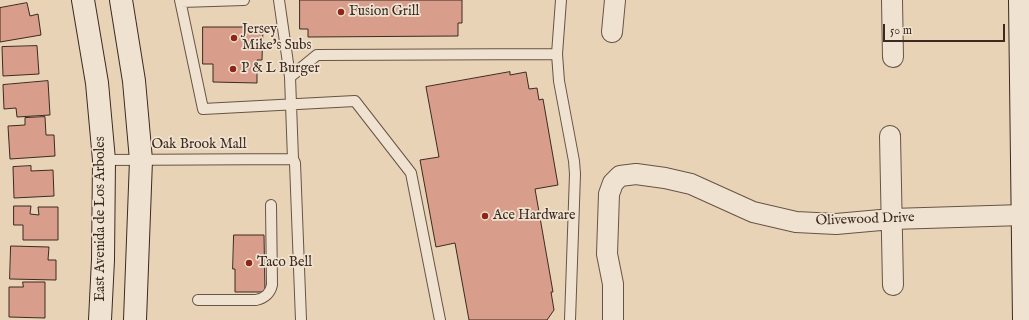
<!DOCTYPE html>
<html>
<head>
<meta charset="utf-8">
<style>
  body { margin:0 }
  #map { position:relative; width:1029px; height:320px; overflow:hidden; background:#e8d3b6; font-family:"IM FELL English",serif }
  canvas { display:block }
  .scale { position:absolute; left:883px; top:24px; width:122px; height:18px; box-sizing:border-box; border:2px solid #3c2a21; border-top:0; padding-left:5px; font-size:12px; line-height:14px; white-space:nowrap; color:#3c2a21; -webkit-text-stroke:3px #f0e2d0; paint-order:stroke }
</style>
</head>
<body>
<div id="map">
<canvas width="1029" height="320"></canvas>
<div class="scale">50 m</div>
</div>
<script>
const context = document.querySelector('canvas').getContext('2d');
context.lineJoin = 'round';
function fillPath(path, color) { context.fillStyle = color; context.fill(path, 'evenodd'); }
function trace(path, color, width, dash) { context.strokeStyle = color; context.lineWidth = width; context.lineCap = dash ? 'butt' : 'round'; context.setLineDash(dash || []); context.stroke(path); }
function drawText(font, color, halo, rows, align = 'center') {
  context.font = font + ' "IM FELL English",serif'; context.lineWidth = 3.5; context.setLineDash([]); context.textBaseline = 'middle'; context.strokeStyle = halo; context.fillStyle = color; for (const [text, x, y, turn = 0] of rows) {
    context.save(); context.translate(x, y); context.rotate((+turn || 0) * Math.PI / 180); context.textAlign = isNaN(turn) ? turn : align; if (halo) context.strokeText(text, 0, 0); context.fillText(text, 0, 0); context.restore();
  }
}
const building = new Path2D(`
  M300 0H462V23H458V36L308 37V29H300Z
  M27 3 30 16 38 14 41 35 0 42V8Z
  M203 27H263L262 60H257V83L213 82V64H203Z
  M37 46 39 74 3 76 2 47Z
  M510 72V75L526 72 529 89 537 88 539 100 543 99 558 185 535 189 553 292H551L554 310 547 320H469L455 243 436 247 420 160 439 157 426 87Z
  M48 81 50 115 17 117 16 108 4 109 3 85Z
  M45 117 46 135H54L55 156 10 159 8 126 25 125V118Z
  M31 166V171L53 170 54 196 14 198 13 167Z
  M14 206H31L30 214 39 215 38 207H58V240H23V225H14Z
  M234 235H264L265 292H235V269H233Z
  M11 246 49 247 48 260H56V280L10 279Z
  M23 282H45V318L9 317V287H23Z`);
fillPath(building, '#d89d8b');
trace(building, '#3c2a21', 1);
const lane = new Path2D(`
  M180 0 203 109 355 101 411 173 440 320
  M279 0 290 77 293 159 295 163 301 320
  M561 0 557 54 559 81 574 161 575 174 570 320
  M181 2 244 0
  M290 77 317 55 557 54
  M104 160 293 159
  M198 300H256C265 298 270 294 272 285L271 205`);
const street = new Path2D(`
  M892 0 893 57
  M612 32 615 0
  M890 136 893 285
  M613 320V284L607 254 609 194 613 183 620 176 636 174 665 178 691 184 753 212 796 222 836 224 892 219 1023 215`);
const secondary = new Path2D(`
  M83 0 97 83 104 160 103 260 100 320
  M121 0 134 81 141 160 135 320
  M1020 0 1024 320`);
trace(lane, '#675446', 12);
trace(street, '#675446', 22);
trace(secondary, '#3c2a21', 24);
trace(lane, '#f0e2d0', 10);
trace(street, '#f0e2d0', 20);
trace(secondary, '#f0e2d0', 22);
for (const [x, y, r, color] of [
  [341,12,4,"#8f2418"],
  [234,38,4,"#8f2418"],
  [233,69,4,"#8f2418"],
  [485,216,4,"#8f2418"],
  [249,263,4,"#8f2418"]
]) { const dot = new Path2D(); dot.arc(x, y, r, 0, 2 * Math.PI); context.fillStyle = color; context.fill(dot); trace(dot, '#f0e2d0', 1.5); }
drawText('14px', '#3c2a21', '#f0e2d0', [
  ["Fusion Grill",349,12],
  ["Jersey",242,30],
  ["Mike's Subs",242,46],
  ["P & L Burger",241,69],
  ["Ace Hardware",493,216],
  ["Taco Bell",257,263]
], 'left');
drawText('14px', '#3c2a21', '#f0e2d0', [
  ["Oak Brook Mall",199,145],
  ["East Avenida de Los Arboles",101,219,-90],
  ["Olivewood Drive",865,220,-2]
]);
</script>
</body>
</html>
